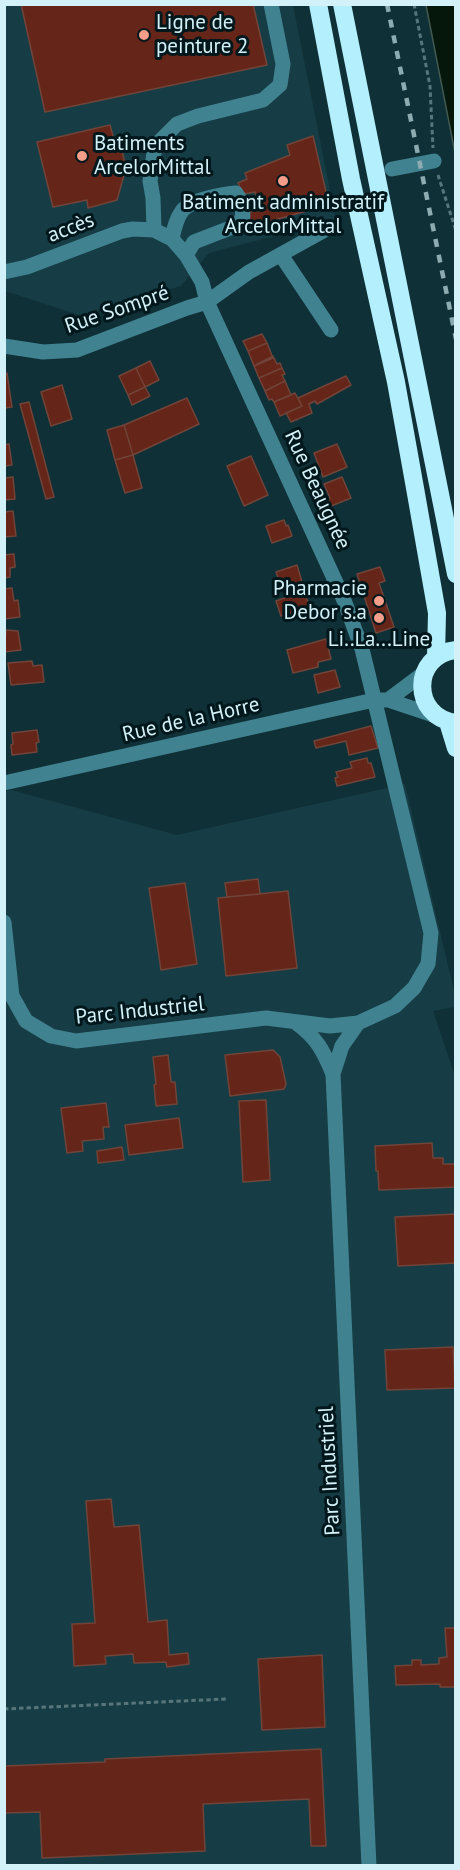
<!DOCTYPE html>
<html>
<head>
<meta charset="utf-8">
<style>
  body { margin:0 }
  #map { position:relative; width:460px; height:1870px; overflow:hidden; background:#0f3036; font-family:"PT Sans",sans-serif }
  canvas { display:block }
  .frame { position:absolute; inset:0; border:6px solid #d3f1f8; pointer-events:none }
</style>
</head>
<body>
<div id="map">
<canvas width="460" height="1870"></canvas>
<div class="frame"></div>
</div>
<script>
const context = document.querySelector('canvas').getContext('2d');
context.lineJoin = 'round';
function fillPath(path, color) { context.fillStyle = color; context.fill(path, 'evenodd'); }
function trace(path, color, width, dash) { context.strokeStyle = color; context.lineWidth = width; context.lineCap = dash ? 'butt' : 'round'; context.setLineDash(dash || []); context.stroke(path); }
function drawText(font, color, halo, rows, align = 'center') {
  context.font = font + ' "PT Sans",sans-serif'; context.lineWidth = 6; context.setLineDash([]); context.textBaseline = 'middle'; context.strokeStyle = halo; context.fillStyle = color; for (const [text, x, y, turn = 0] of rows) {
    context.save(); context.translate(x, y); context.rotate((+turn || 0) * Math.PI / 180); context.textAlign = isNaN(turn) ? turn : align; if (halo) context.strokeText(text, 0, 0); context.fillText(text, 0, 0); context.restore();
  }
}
fillPath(new Path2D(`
  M5 5H293L336 220 209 253 181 286 79 315 5 291Z
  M405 784 456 999 455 1007 433 1011 456 1079 455 1865 5 1866V791L11 790 177 835Z`), '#163d45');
const water = new Path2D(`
  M426 5H455V153Z`);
fillPath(water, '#04170a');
trace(water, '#425851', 1.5);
const building = new Path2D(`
  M21 4H253L267 65 45 112Z
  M110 125 115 143 120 142 126 168 117 200 88 208 87 200 53 207 37 142Z
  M313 136 329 205 252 226 248 213 260 209 255 192 243 194 238 183 247 179 245 173 290 155 287 145Z
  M262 334 267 343 248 351 243 341Z
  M267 343 273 358 254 366 248 351Z
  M273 356 277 364 280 363 282 368 259 378 254 366Z
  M150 361 159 380 145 387 136 368Z
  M136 368 145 387 128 395 119 376Z
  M282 368 285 374 282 375 285 381 265 391 259 378Z
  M7 373 12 407 4 408V374Z
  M346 376 351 385 317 404 315 401 309 404 312 413 291 422 286 413 302 406 298 398Z
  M285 381 291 395 274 402 272 399 269 400 265 391Z
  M62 385 72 419 51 426 41 392Z
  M145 387 150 396 132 405 128 395Z
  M295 393 302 406 280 416 274 402Z
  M187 398 199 424 133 455 124 425Z
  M29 402 54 497 46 499 20 404Z
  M124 425 133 455 115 460 107 430Z
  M9 444 12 465 4 466V445Z
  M337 444 347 467 323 477 314 453Z
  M133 455 142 488 125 493 115 460Z
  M251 456 268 495 244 506 227 466Z
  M13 477 15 499 4 500V478Z
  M342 477 351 498 331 506 328 499 330 498 324 484Z
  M13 511 16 536 4 537V512Z
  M284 520 286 526 288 525 292 536 272 543 266 526Z
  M14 554 15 567 10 568V577L4 578V555Z
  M297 565 302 582 282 589 276 572Z
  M380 567 385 581 379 583 394 627 376 633 357 574Z
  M12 588 14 601 18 600 20 617 4 619V589Z
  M304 591 310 608 281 616 276 601Z
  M6 630 18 631 21 650 4 652Z
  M326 639 331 659 318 662V667L293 673 287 650Z
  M32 661 33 666 42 665 44 682 11 685 8 663Z
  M335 670 340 687 318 693 314 675Z
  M371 726 378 748 349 755 346 741 316 748 314 741Z
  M37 730 39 742 36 743 37 752 12 755 11 745 13 744 12 733Z
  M367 758 368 763H371L375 777 337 786 335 778 338 777 336 772 352 768 350 762Z
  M258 879 260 894 227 897 225 883Z
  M185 883 197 964 161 970 149 888Z
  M288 891 297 968 226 976 218 898Z
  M273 1050 280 1057 286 1084 284 1089 230 1096 225 1055Z
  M168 1055 171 1082H175L177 1104 156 1106 154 1085 156 1084 153 1057Z
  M266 1100 270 1180 243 1182 239 1101Z
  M106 1103 109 1127H103L104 1139 82 1141 83 1151 67 1153 61 1108Z
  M179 1118 183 1148 129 1155 125 1125Z
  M432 1143 433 1158H443V1164H456V1187L379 1190 378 1171H376L375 1146Z
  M122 1147 124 1160 98 1163 97 1151Z
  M456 1214V1263L398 1266 395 1217Z
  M453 1347 455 1388 387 1390 385 1350Z
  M111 1499 114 1527 139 1525 148 1622 167 1620 169 1655 188 1653 189 1664 167 1667 166 1662 134 1663 133 1654 105 1656 106 1664 74 1666 72 1624 95 1623 86 1501Z
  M445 1628H456V1687H440V1684L396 1685 395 1666 412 1665V1660H421V1665L439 1664V1658L447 1657Z
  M322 1655 325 1727 262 1730 258 1659Z
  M321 1749 326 1846H311L309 1799 203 1804 205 1851 42 1858 40 1812 4 1813V1766L105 1762V1759Z`);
fillPath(building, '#652518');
trace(building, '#714439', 1.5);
trace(new Path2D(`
  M414 4 430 86 433 148
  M438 175 456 231
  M4 1709 226 1699`), '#56767c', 3, [4.5, 3]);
trace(new Path2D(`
  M392 169 434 161
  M172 239C174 229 176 219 182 211 190 200 223 194 236 193L241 201 243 216 238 225 194 242 186 255
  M281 255 331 330
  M4 272 27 267 122 231 133 229 154 230
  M4 346 43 352 77 350 187 308 207 302 249 272 323 231
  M388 700 424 673
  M4 783 374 700H388L436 716
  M4 922 12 996 26 1021 51 1036 76 1041 266 1018 330 1026 358 1023 395 1006 414 988 428 964 431 933 362 649 344 600 207 302 202 282 186 255 172 239 154 230 153 198 150 181 155 146 177 124 198 116 263 100 280 85 283 64 271 4
  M295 1022C317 1038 323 1050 333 1074L369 1866
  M333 1074 342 1046 358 1023`), '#408290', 15);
trace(new Path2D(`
  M318 4 351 179 396 382 415 488 437 613 436 656
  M342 4 456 574
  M456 650C411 655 411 717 456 723
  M448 722 456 748`), '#b3effc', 18);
trace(new Path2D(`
  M387 4 456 339`), '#8dacb2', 4.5, [8, 8]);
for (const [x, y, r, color] of [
  [144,35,6,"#f49e8a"],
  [82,156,6,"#f49e8a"],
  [283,181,6,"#f49e8a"],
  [379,601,6,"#f49e8a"],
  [379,618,6,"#f49e8a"]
]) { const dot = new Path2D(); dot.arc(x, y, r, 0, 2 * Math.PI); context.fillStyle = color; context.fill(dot); trace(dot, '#00171c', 2); }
drawText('21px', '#d3f1f8', '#00171c', [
  ["Ligne de",156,23],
  ["peinture 2",156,47],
  ["Batiments",94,144],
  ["ArcelorMittal",94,168],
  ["Batiment administratif",283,203,"center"],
  ["ArcelorMittal",283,227,"center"],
  ["Pharmacie",367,589,"right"],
  ["Debor s.a",367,613,"right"],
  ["Li..La...Line",379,640,"center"]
], 'left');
drawText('21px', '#d3f1f8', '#00171c', [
  ["accès",71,228,-21],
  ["Rue Sompré",117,310,-19],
  ["Rue Beaugnée",317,490,65],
  ["Rue de la Horre",191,720,-13],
  ["Parc Industriel",140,1011,-6],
  ["Parc Industriel",330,1471,-93]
]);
</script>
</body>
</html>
